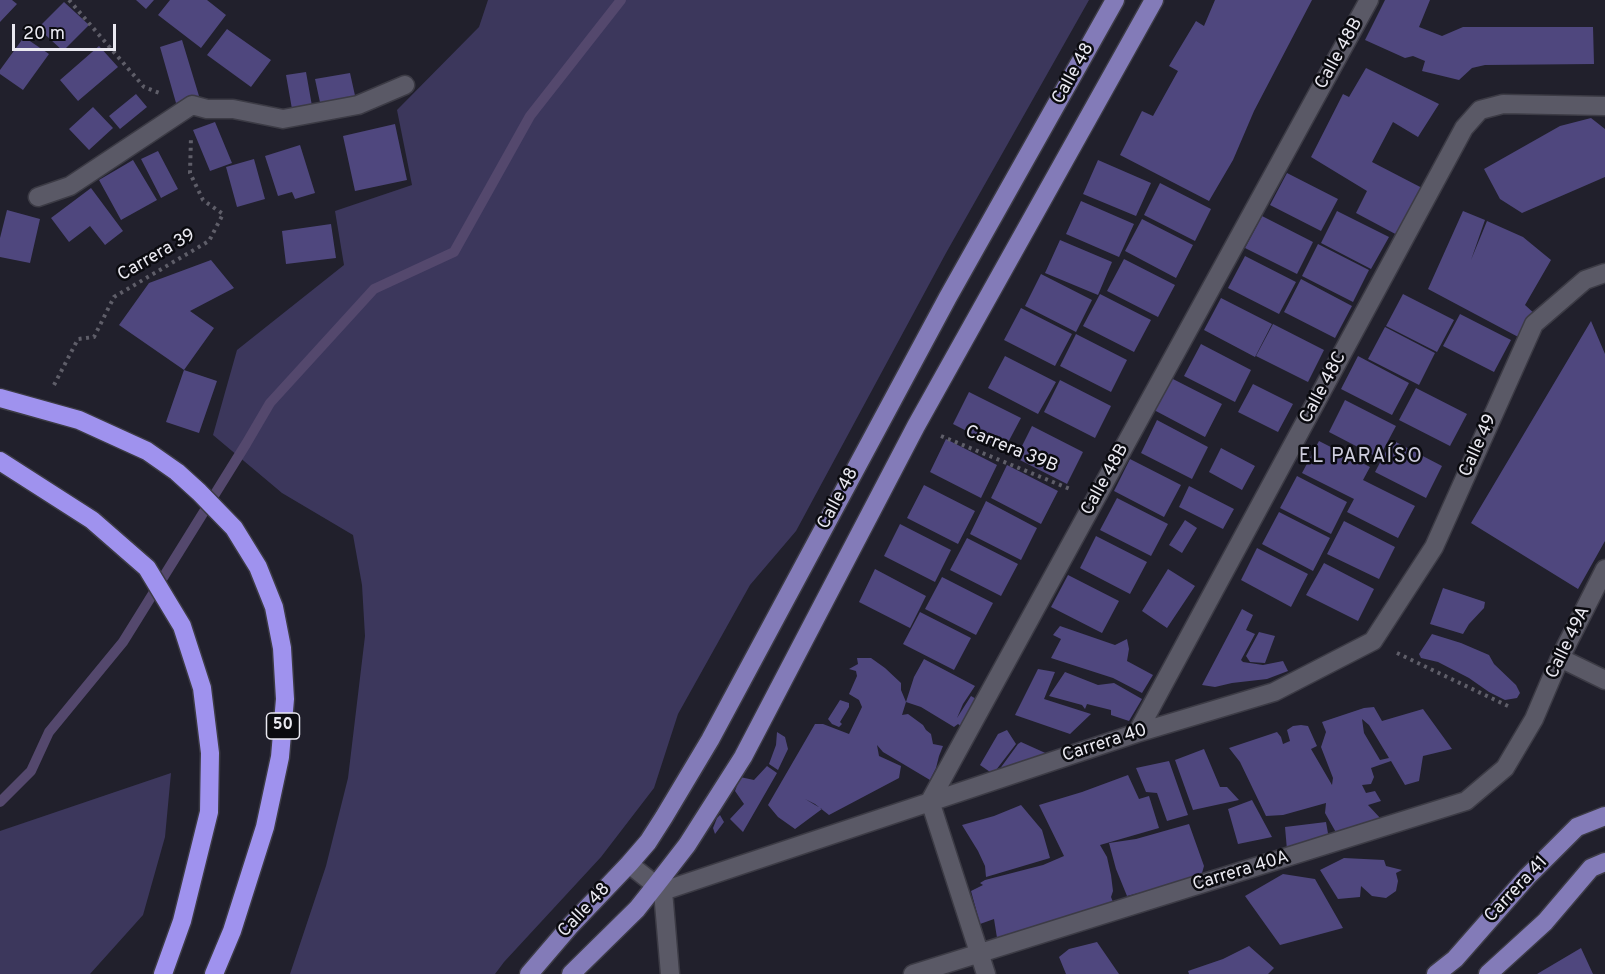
<!DOCTYPE html>
<html>
<head>
<meta charset="utf-8">
<style>
  body { margin:0 }
  #map { position:relative; width:1605px; height:974px; overflow:hidden; background:#21202c; font-family:Overpass,sans-serif }
  canvas { display:block }
  .scale { position:absolute; left:12px; top:24px; width:104px; height:27px; box-sizing:border-box; border:3px solid #eae9f1; border-top:0; padding-left:8px; font-size:18px; line-height:21px; white-space:nowrap; color:#eae9f1; -webkit-text-stroke:4px #0b0b10; paint-order:stroke }
</style>
</head>
<body>
<div id="map">
<canvas width="1605" height="974"></canvas>
<div class="scale">20 m</div>
</div>
<script>
const context = document.querySelector('canvas').getContext('2d');
context.lineJoin = 'round';
function fillPath(path, color) { context.fillStyle = color; context.fill(path, 'evenodd'); }
function trace(path, color, width, dash) { context.strokeStyle = color; context.lineWidth = width; context.lineCap = dash ? 'butt' : 'round'; context.setLineDash(dash || []); context.stroke(path); }
function drawText(font, color, halo, rows, align = 'center') {
  context.font = font + ' Overpass,sans-serif'; context.lineWidth = 5; context.setLineDash([]); context.textBaseline = 'middle'; context.strokeStyle = halo; context.fillStyle = color; for (const [text, x, y, turn = 0] of rows) {
    context.save(); context.translate(x, y); context.rotate((+turn || 0) * Math.PI / 180); context.textAlign = isNaN(turn) ? turn : align; if (halo) context.strokeText(text, 0, 0); context.fillText(text, 0, 0); context.restore();
  }
}
fillPath(new Path2D(`
  M488 0H1089L946 253 796 531 750 585 678 714 654 788 601 857 504 962 495 974H290L326 866 348 778 365 636 362 585 353 535 282 493 213 435 237 350 344 265 335 211 412 185 397 110 479 27Z
  M171 773 165 837 143 915 90 974H0V831Z`), '#3c375c');
trace(new Path2D(`
  M0 802 31 771 49 732 123 642 246 444 270 403 374 289 454 252 530 116 621 0`), '#54486d', 10);
fillPath(new Path2D(`
  M0 0H12L17 4 0 22Z
  M136 0H154L146 9Z
  M170 0H207L226 15 201 48 158 15Z
  M1215 0H1312L1254 111 1233 160 1209 201 1120 155 1142 111 1153 116 1178 71 1169 66 1196 21 1204 26Z
  M1385 0H1430L1419 27 1442 36 1463 27H1593L1594 64 1485 65 1472 68 1459 80 1422 71 1425 61 1413 56 1405 58 1365 40Z
  M64 2 89 25 63 51 38 28Z
  M227 29 271 60 251 87 207 55Z
  M24 37 49 54 23 90 0 74V70Z
  M182 40 199 96 176 103 160 47Z
  M99 46 118 67 78 101 60 80Z
  M1366 68 1439 104 1418 137 1393 122 1372 162 1426 190 1401 237 1356 213 1367 191 1311 157 1343 94 1349 97Z
  M306 72 312 106 292 109 286 75Z
  M350 73 356 100 321 107 315 79Z
  M136 94 147 107 120 129 109 116Z
  M93 107 113 128 89 150 69 129Z
  M1591 118 1605 129V177L1522 213 1500 199 1484 169 1560 126Z
  M215 122 232 163 210 171 193 130Z
  M395 124 407 180 355 191 343 136Z
  M300 145 315 193 295 199 292 192 278 196 265 156Z
  M158 151 178 189 161 198 141 159Z
  M254 159 265 199 237 207 226 167Z
  M133 160 157 200 121 220 99 180Z
  M1098 160 1151 183 1136 216 1083 194Z
  M1287 173 1338 199 1321 231 1270 205Z
  M1160 183 1211 209 1195 241 1144 215Z
  M91 188 123 231 105 245 90 226 69 242 51 218Z
  M1081 201 1134 224 1119 257 1066 234Z
  M7 210 40 219 30 263 0 257V238Z
  M1337 211 1389 237 1371 269 1321 243Z
  M1463 211 1485 220 1471 260 1487 221 1523 237 1551 260 1525 305 1536 315 1522 339 1428 289Z
  M1262 216 1313 242 1297 274 1245 248Z
  M1142 219 1193 245 1176 278 1125 251Z
  M331 224 336 258 286 264 282 231Z
  M1060 240 1112 262 1098 295 1045 273Z
  M1318 244 1369 270 1353 302 1302 276Z
  M1245 256 1296 282 1279 314 1228 288Z
  M1124 259 1175 285 1158 317 1107 291Z
  M211 260 234 288 190 311 214 328 184 370 217 381 199 433 166 422 184 370 119 325 149 283Z
  M1041 274 1092 300 1076 332 1025 306Z
  M1301 279 1352 306 1335 338 1284 312Z
  M1100 294 1151 320 1134 352 1083 326Z
  M1403 294 1454 320 1437 352 1386 326Z
  M1221 298 1272 324 1255 357 1204 330Z
  M1021 308 1072 334 1055 366 1004 340Z
  M1460 314 1511 340 1494 372 1443 346Z
  M1591 321 1605 354V541L1578 589 1471 523Z
  M1273 324 1324 350 1308 382 1256 356Z
  M1385 327 1435 353 1419 385 1368 359Z
  M1076 334 1127 360 1111 392 1060 366Z
  M1201 344 1251 370 1235 402 1184 376Z
  M1005 356 1056 382 1038 414 988 388Z
  M1358 356 1409 383 1392 415 1341 389Z
  M1171 378 1222 404 1205 437 1154 410Z
  M1060 380 1111 406 1095 438 1044 412Z
  M1253 384 1293 404 1278 432 1238 412Z
  M1416 388 1467 414 1450 446 1399 420Z
  M969 392 1021 418 1004 450 953 424Z
  M1345 400 1396 426 1379 458 1329 432Z
  M1157 420 1208 447 1192 479 1141 453Z
  M1032 426 1083 452 1067 484 1016 458Z
  M946 439 997 465 981 498 930 472Z
  M1392 440 1442 466 1426 498 1375 472Z
  M1319 441 1370 467 1363 480 1415 506 1398 538 1347 512 1354 499 1302 473Z
  M1221 448 1255 466 1242 490 1209 472Z
  M1130 459 1181 485 1164 517 1114 491Z
  M1007 465 1058 491 1041 524 991 498Z
  M1297 476 1347 502 1331 534 1280 508Z
  M924 485 975 511 958 544 907 518Z
  M1189 486 1234 509 1223 529 1179 507Z
  M1117 498 1168 524 1151 556 1100 530Z
  M986 501 1037 528 1021 560 970 534Z
  M1279 512 1330 538 1313 571 1262 544Z
  M1185 520 1197 528 1182 553 1169 545Z
  M1344 521 1395 547 1379 579 1327 554Z
  M900 524 951 550 935 582 884 556Z
  M1096 536 1147 562 1130 594 1080 568Z
  M967 538 1018 564 1001 596 950 570Z
  M1257 548 1308 574 1291 607 1241 580Z
  M1324 563 1374 589 1358 621 1306 595Z
  M875 569 926 596 910 628 859 602Z
  M1168 569 1195 586 1167 628 1142 611Z
  M1068 575 1119 601 1102 633 1051 607Z
  M942 577 993 603 976 635 925 609Z
  M1443 588 1485 602 1484 608 1469 624 1463 634 1430 624Z
  M1242 609 1253 615 1246 630 1255 634 1241 660 1243 662 1263 665 1283 661 1288 671 1267 679 1232 683 1215 687 1202 685Z
  M920 612 971 638 954 670 903 644Z
  M1060 626 1115 645 1127 639 1129 649 1127 661 1153 675 1142 693 1113 678 1051 658 1061 639 1053 635Z
  M1259 632 1275 636 1265 663 1250 662 1246 656Z
  M1432 634 1461 643 1489 655 1494 664 1516 685 1520 693 1517 698 1505 700 1489 692 1469 678 1438 662 1421 658 1419 654Z
  M857 658H871L885 668 901 683V690L906 702 914 677 924 659 975 686 963 704 957 718 971 696 978 700 962 727 958 724 954 727 921 707 906 702 902 715 908 714 923 725 926 730 931 734 933 744 943 746 939 756 936 768 930 780 883 752 877 745 879 756 901 766 899 778 829 815 815 804 805 799 822 809 795 829 778 817 768 805 815 724H823L849 734 862 707 859 700 849 694 857 676 856 671 849 669 858 664Z
  M1038 669 1055 672 1044 699 1091 714 1070 734 1015 715Z
  M1065 672 1098 685 1114 683 1142 699 1129 721 1111 715V710L1087 704 1085 709 1082 705 1049 696Z
  M840 700 849 703V707L840 722 842 724 839 727 832 724 828 719Z
  M1374 707 1382 721 1423 709 1452 749 1423 756 1419 781 1405 785 1391 761 1371 768 1374 777 1371 784 1362 785 1366 793 1375 791 1381 801 1368 805 1382 820 1338 836 1325 813 1326 803 1283 815 1266 816 1240 762 1229 748 1277 732 1281 737 1283 744 1290 741 1287 730 1293 726 1301 725 1308 726 1317 746 1311 749 1332 785 1333 778 1321 747 1326 732 1322 722 1364 708ZM1362 719 1369 725 1389 758 1380 760 1364 733Z
  M1007 730 1016 744 993 774 980 765 998 734Z
  M777 732 785 737 788 749 778 770 769 764 776 745Z
  M1021 742 1052 756 999 770 1018 744Z
  M1204 749 1220 787H1227L1239 800 1193 810 1175 760Z
  M1169 761 1188 815 1167 821 1157 793 1146 792 1136 768Z
  M767 766 777 773 743 832 730 819 744 804 735 791 740 777 754 780Z
  M1128 775 1139 799 1149 796 1159 828 1100 845 1107 857 1111 875 1113 891 1111 897 1113 902 998 944 994 919 980 924 971 891 983 885 980 883 985 880 1043 865 1064 856 1039 805 1082 792Z
  M1252 800 1272 837 1238 844 1228 809Z
  M1021 805 1042 830 1050 858 986 877 985 866 978 851 962 825 994 816Z
  M720 815 724 822 715 834 713 828 717 818Z
  M1326 822 1329 839 1287 850 1285 827Z
  M1189 824 1204 866 1202 873 1194 880 1158 890 1147 891 1127 896 1116 869 1109 843 1136 839Z
  M1344 858 1384 860 1386 866 1402 870 1396 873 1398 881 1396 891 1386 898 1372 896 1361 886 1360 897 1338 899 1320 870Z
  M1283 874 1315 879 1343 928 1280 945 1245 896Z
  M1097 942 1119 974H1066L1059 957 1069 949Z
  M1249 946 1274 968 1268 974H1189L1188 971 1223 959Z
  M1581 948 1593 974H1537Z`), '#4f477e');
const minor = new Path2D(`
  M38 197 70 186 192 105 207 109H233L283 119 358 105 405 85
  M1560 658 1605 680
  M1137 733 1464 128 1480 110 1503 104 1605 106
  M629 864 663 891
  M663 891 1137 733 1274 692 1373 641 1434 547 1534 324 1585 280 1605 273
  M663 891 670 974
  M913 974 1466 801 1505 768 1534 719 1560 658 1605 569
  M986 974 930 801 1369 0`);
const major = new Path2D(`
  M529 974 571 925 629 864 648 842 664 817 710 740 948 297 1115 0
  M571 974 637 909 656 885 687 845 743 757 916 426 1154 0
  M1436 974 1455 959 1527 877 1577 827 1605 816
  M1488 974 1545 922 1591 868 1605 862`);
const highway = new Path2D(`
  M0 398 79 420 147 451 177 472 199 492 234 528 258 567 274 607 282 648 285 699 280 757 265 827 232 931 214 974
  M0 461 92 520 147 568 182 626 202 688 210 753 209 812 182 921 163 974`);
trace(minor, '#3c3b45', 21);
trace(major, '#3c3b45', 21);
trace(highway, '#3c3b45', 21);
trace(new Path2D(`
  M69 0 144 87 162 94
  M54 385 78 339 94 337 114 297 209 241 223 214 203 200 190 173 191 137
  M941 436 1070 489
  M1397 653 1512 708`), '#5f5e69', 4, [3, 4.5]);
trace(minor, '#5a5966', 18);
trace(major, '#837bb8', 18);
trace(highway, '#9f92ee', 18);
for (const [x, y, w] of [
  [283,726,33]
]) { const box = new Path2D(); box.roundRect(x - w / 2, y - 13, w, 26, 4.5); context.fillStyle = '#0b0b10'; context.fill(box); trace(box, '#eae9f1', 1.5); }
drawText('bold 16px', '#eae9f1', null, [
  ["50",283,726]
]);
drawText('18px', '#eae9f1', '#0b0b10', [
  ["Calle 48B",1340,54,-61],
  ["Calle 48",1074,74,-61],
  ["Carrera 39",157,256,-30],
  ["Calle 48C",1324,388,-62],
  ["Calle 49",1479,446,-66],
  ["Carrera 39B",1011,450,22],
  ["Calle 48B",1106,480,-61],
  ["Calle 48",839,499,-62],
  ["Calle 49A",1569,643,-64],
  ["Carrera 40",1105,744,-18],
  ["Carrera 40A",1241,872,-17],
  ["Carrera 41",1517,890,-47],
  ["Calle 48",585,911,-47]
]);
context.letterSpacing = '1.5px';
drawText('20px', '#cecddd', '#0b0b10', [
  ["EL PARAÍSO",1361,458]
]);
context.letterSpacing = '0px';
</script>
</body>
</html>
